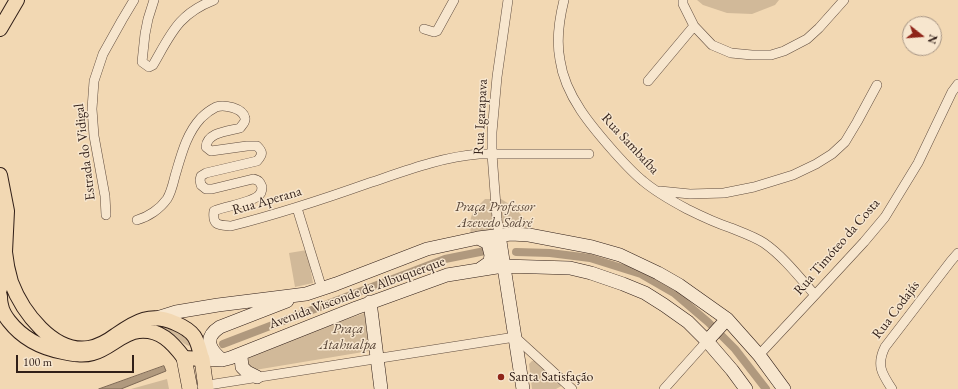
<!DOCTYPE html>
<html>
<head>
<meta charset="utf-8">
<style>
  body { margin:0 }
  #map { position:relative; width:958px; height:389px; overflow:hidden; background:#f2d8b3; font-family:"EB Garamond",serif }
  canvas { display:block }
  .north { position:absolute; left:902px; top:16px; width:40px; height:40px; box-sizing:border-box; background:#f7e6ce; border:1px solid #a89685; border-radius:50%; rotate:107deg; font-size:11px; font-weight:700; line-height:16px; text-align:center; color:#311f18 }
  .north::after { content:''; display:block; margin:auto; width:14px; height:18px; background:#8f2418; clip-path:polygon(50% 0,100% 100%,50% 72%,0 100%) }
  .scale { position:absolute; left:16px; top:355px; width:118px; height:18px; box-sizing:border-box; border:2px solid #311f18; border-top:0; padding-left:5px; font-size:12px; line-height:14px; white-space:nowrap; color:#311f18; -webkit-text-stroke:3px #f7e6ce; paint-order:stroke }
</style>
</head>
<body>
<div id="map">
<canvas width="958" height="389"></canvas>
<div class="north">N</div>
<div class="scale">100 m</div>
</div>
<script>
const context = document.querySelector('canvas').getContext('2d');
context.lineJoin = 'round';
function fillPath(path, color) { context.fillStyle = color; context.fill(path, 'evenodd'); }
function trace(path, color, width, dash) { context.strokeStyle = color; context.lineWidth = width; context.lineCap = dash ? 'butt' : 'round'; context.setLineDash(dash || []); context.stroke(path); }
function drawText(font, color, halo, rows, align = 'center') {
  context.font = font + ' "EB Garamond",serif'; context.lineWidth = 3; context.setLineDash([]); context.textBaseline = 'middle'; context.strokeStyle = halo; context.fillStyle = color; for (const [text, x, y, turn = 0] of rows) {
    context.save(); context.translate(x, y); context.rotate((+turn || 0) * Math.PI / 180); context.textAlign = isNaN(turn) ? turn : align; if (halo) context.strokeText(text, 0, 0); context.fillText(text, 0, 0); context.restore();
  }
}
fillPath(new Path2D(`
  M697 0H779L775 5 752 14 727 13 703 5Z
  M485 199H501L514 207 531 226 471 235C469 215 471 213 485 199Z
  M307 250 313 283 295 287 289 253Z
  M365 313 369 351 255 370 249 367 247 359 251 353Z
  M149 323 173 327 189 340 190 343 189 346C181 343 177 337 170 333 163 329 156 326 149 323Z
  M532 361H535L565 384 556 389H532L529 364Z
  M167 379 169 389H131Z`), '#d1b999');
const water = new Path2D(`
  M164 366 166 371 121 389H99Z`);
fillPath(water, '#b0997e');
trace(water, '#7d6855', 1);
trace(new Path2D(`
  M516 252 550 253 590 258 641 274 674 293 708 322 735 349 766 389
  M223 344 445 259 485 251`), '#b0997e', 8);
const minor = new Path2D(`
  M154 0 148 19 145 34 142 62 149 67 153 65C171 34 178 14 214 0
  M564 0C559 20 556 40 560 60 565 96 592 127 615 153 624 163 633 173 643 181 656 192 672 201 687 209 701 216 716 223 731 228 741 232 755 237 764 243 783 256 800 278 815 295
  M683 0V4L694 26 712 45 731 53 752 55H771L784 51 807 39 819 28 844 0
  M424 29 434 32 437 31 454 0
  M648 81 694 26
  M660 191 690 194 724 193 754 187 793 175 816 164 832 154 845 142 857 122 877 85
  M297 208 322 289
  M106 215 105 196 94 136 92 109 94 81 103 54 122 20 134 0
  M137 220C148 217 160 209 167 199 171 193 173 184 175 176 181 156 186 134 201 118 205 114 210 110 216 107 224 104 243 108 245 118 246 122 242 125 240 128 229 131 207 132 206 147L211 151 247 146H257C263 152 263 154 257 161L206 173 201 176 200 180 201 185 206 189H212L253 179C259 180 260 182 262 187 262 190 261 194 258 196 250 203 226 206 214 211 212 226 219 225 231 226 278 214 324 199 369 183 405 171 441 157 479 154H589
  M499 235 497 219 492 154V132L497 77 508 0
  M759 355 815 295 864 242 885 217 918 163 952 92 958 84
  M202 386 515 337 572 389
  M664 389 707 341
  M892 389C882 374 876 365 885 347L951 261 958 253`);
const secondary = new Path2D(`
  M499 235 523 389
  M478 238 488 243 491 255 490 262 480 269
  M370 302 381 389
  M157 318 176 312 218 305 306 294 336 284 427 249 478 238 511 234 529 235 592 247 620 255 658 273 679 285 727 319 759 355 784 389
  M707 341 727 319
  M243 353 241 357 242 367 247 372 257 377
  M202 359 222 360 230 358 356 308 447 275 503 266 570 268 591 273 623 284 645 293 664 305 688 322 707 341 732 370 746 389
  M222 360C209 349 203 338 220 327L287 301`);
const primary = new Path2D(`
  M0 29 17 0
  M0 175 7 211 5 252 0 289
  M0 296C0 299 0 302 1 305 2 311 5 316 9 321 23 339 41 348 63 352 73 354 83 356 93 353 109 349 123 332 139 331 160 329 172 342 184 358L202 359C197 339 196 332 175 323 151 312 136 321 116 335 108 341 100 346 89 348 53 354 22 311 11 282 8 272 6 262 5 252`);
const trunk = new Path2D(`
  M184 358 190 389
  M202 359 206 389`);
trace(minor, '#614d3f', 10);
trace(secondary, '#311f18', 14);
trace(primary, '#311f18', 16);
trace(trunk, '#311f18', 16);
trace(minor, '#f7e6ce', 9);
trace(secondary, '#f7e6ce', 13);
trace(primary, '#f2d8b3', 14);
trace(trunk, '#f2d8b3', 15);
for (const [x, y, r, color] of [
  [501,377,4,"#8f2418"]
]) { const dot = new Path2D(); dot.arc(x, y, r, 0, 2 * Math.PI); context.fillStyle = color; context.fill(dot); trace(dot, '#f7e6ce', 1.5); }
drawText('14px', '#311f18', '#f7e6ce', [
  ["Rua Igarapava",481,117,-87],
  ["Rua Sambaíba",630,144,47],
  ["Estrada do Vidigal",85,152,-97],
  ["Rua Aperana",267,201,-16],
  ["Rua Timóteo da Costa",837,247,-49],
  ["Avenida Visconde de Albuquerque",357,293,-20],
  ["Rua Codajás",896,310,-53]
]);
drawText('italic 14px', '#594638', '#f7e6ce', [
  ["Praça Professor",495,207],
  ["Azevedo Sodré",495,223],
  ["Praça",348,329],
  ["Atahualpa",348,345]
]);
drawText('14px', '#311f18', '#f7e6ce', [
  ["Santa Satisfação",509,377]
], 'left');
</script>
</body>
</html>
